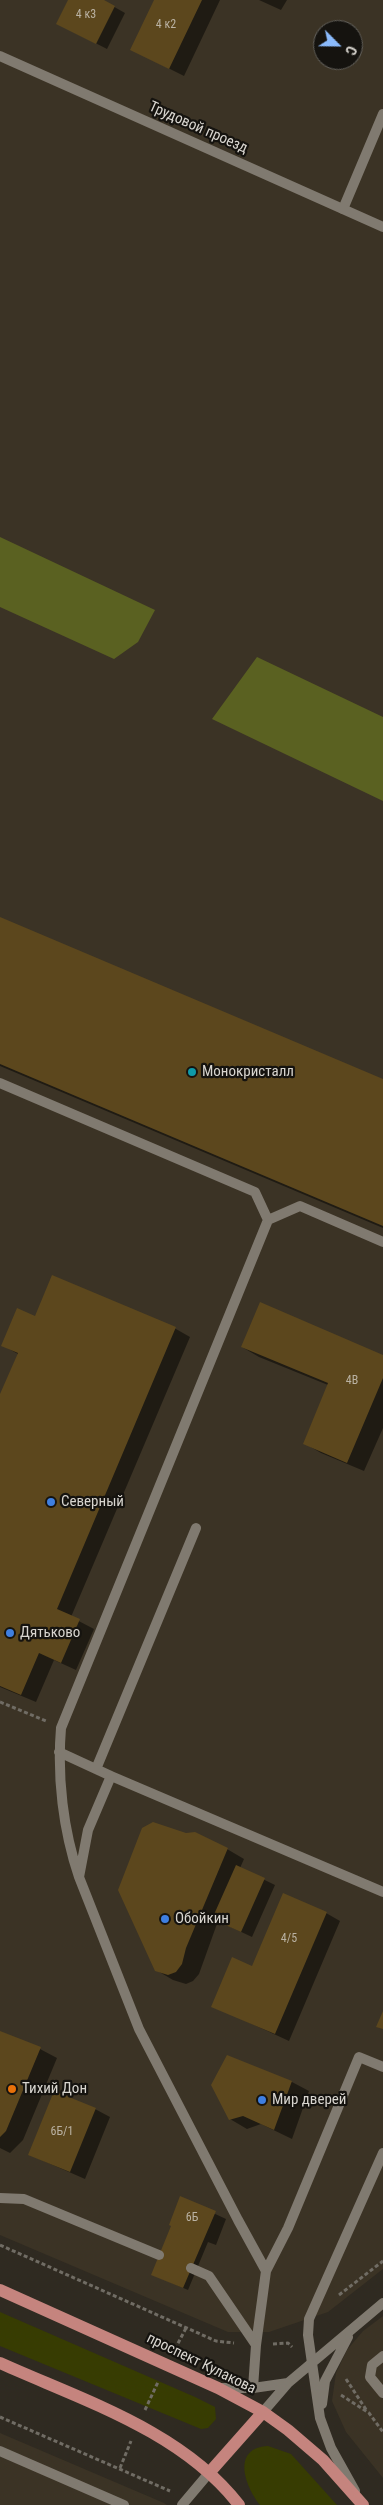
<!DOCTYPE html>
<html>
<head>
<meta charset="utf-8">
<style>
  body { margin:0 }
  #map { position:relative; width:383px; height:2505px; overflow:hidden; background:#2f2a21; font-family:"Roboto Condensed",sans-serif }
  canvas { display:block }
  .north { position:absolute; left:313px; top:20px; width:50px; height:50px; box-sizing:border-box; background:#15130f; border:1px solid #63615c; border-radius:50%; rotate:113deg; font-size:14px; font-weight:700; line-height:20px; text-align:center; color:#d9d6d0 }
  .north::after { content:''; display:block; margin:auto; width:18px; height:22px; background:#8abafc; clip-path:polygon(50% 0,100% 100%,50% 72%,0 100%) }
</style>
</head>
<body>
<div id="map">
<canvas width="383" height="2505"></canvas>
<div class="north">С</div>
</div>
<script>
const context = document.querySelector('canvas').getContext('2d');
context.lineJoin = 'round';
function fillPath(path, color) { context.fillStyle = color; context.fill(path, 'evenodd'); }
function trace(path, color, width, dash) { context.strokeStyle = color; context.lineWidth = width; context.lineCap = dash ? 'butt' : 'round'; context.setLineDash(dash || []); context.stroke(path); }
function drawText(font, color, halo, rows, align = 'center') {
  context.font = font + ' "Roboto Condensed",sans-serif'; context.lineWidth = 4.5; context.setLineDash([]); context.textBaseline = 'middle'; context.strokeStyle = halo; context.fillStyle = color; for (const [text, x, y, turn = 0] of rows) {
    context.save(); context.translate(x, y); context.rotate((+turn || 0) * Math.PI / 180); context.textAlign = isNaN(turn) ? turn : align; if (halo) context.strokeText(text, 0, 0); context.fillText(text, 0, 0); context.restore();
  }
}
fillPath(new Path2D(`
  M0 0H383V2269L328 2312 269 2332H228L0 2235ZM323 30H353V60H323Z
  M383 2316V2478L346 2432 332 2401 336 2373 347 2350 363 2331Z
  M0 2433 164 2503 167 2505H0Z`), '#3b3325');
fillPath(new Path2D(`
  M0 2312 195 2397 215 2407 216 2419 208 2428 201 2429 0 2346Z
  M268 2446 291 2454 337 2505H260C245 2486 231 2448 268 2446Z`), '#373c02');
fillPath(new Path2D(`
  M0 537 155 610 138 642 114 659 0 607Z
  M257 657 383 717V801L212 719Z`), '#5a6121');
fillPath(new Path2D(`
  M69 0H102L125 13 107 49 68 29Z
  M155 0H220L184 76 132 50Z
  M259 0H287L281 10Z
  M0 919 383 1080V1228L0 1066Z
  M53 1276 176 1329 190 1337 71 1617 94 1629 76 1670 54 1660 36 1702 0 1687V1397L18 1354 2 1345 36 1317Z
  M242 1347 383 1356V1428L364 1471 321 1453 304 1443 328 1385 259 1357Z
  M227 1849 244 1859 240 1868 275 1885 252 1937 218 1921 199 1974 193 1981 186 1984 173 1980 156 1970Z
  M326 1913 340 1921 289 2041 213 2006 253 1968Z
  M0 2033 40 2049 57 2058 23 2140 10 2153 0 2148Z
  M227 2057 292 2082 309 2091 292 2139 261 2124 247 2129 230 2119Z
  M95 2109 110 2117 85 2179 30 2155Z
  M181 2198 226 2219 216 2245 208 2242 188 2290 158 2277Z`), '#0007');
fillPath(new Path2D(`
  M68 0H104L115 6 96 44 56 24Z
  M154 0H202L169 69 130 50Z
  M0 917 383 1079V1226L0 1064Z
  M52 1275 176 1327 57 1609 80 1619 61 1663 39 1653 21 1695 0 1686V1394L18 1353 1 1346 17 1308 35 1316Z
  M260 1302 383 1355V1378L347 1463 303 1444 328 1383 241 1347Z
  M153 1822 186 1833 195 1832 228 1848 186 1948 182 1964 176 1972 168 1975 155 1971 118 1890 142 1828Z
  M236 1865 265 1878 241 1932 212 1919Z
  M283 1893 327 1912 275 2034 211 2007 232 1957 252 1966Z
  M383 2011V2029L376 2027Z
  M0 2031 41 2047 6 2131 0 2137Z
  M227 2055 292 2081 274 2130 243 2116 229 2120 211 2085Z
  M54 2091 96 2108 70 2172 28 2155Z
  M180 2196 216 2211 183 2288 151 2275 171 2226 169 2225Z`), '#5c471d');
trace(new Path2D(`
  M0 1702 46 1721
  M0 2245 216 2341 234 2343
  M339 2295 383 2261
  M273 2344 288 2343 292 2347
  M175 2349 186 2328
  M346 2379 367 2411
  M341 2395 369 2413 383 2432
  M145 2410 158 2382
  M0 2417 170 2491
  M120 2468 131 2441`), '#706c64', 3, [4, 2.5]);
trace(new Path2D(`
  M343 209 383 114
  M0 1083 255 1192 268 1220 61 1728C57 1777 63 1830 79 1877
  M268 1220 300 1206 383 1242
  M59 1752 111 1776
  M96 1769 196 1528
  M0 2198 24 2199 159 2255
  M191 2268 209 2276 256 2345
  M266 2271 238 2220 139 2029 79 1877 88 1830 111 1776 383 1892
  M383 2356 372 2365 370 2377 383 2393
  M312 2363 308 2335 309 2319 383 2153
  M253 2388 256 2345 266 2271 288 2228 359 2057 383 2067
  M0 2451 124 2505
  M182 2505 209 2473`), '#807a70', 10);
trace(new Path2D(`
  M0 56 383 227
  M312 2363 320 2418 331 2448 355 2491
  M219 2388H253L288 2383
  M322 2404 325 2381 348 2337
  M263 2412 288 2383 383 2303`), '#807a70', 10);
trace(new Path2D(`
  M0 2290 218 2388 263 2412 288 2430 323 2460 363 2505
  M0 2363C82 2400 182 2431 239 2505
  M209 2473 263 2412`), '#c5847e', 12);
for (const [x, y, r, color] of [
  [192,1072,5,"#0f9aa8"],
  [51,1502,5,"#3f7fe0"],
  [10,1633,5,"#3f7fe0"],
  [165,1919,5,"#3f7fe0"],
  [12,2089,5,"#e8710a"],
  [262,2100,5,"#3f7fe0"]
]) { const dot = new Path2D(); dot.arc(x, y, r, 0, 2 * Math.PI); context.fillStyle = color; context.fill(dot); trace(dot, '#15130f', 2); }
drawText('12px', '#bab2a3', null, [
  ["4 к3",86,15],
  ["4 к2",166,25],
  ["4В",352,1381],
  ["4/5",289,1939],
  ["6Б/1",62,2132],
  ["6Б",192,2218]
]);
drawText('15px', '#d9d6d0', '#15130f', [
  ["Трудовой проезд",198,128,24],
  ["проспект Кулакова",201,2364,26]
]);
drawText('15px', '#d9d6d0', '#15130f', [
  ["Монокристалл",202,1072],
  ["Северный",61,1502],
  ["Дятьково",20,1633],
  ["Обойкин",175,1919],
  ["Тихий Дон",22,2089],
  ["Мир дверей",272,2100]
], 'left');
</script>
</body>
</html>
